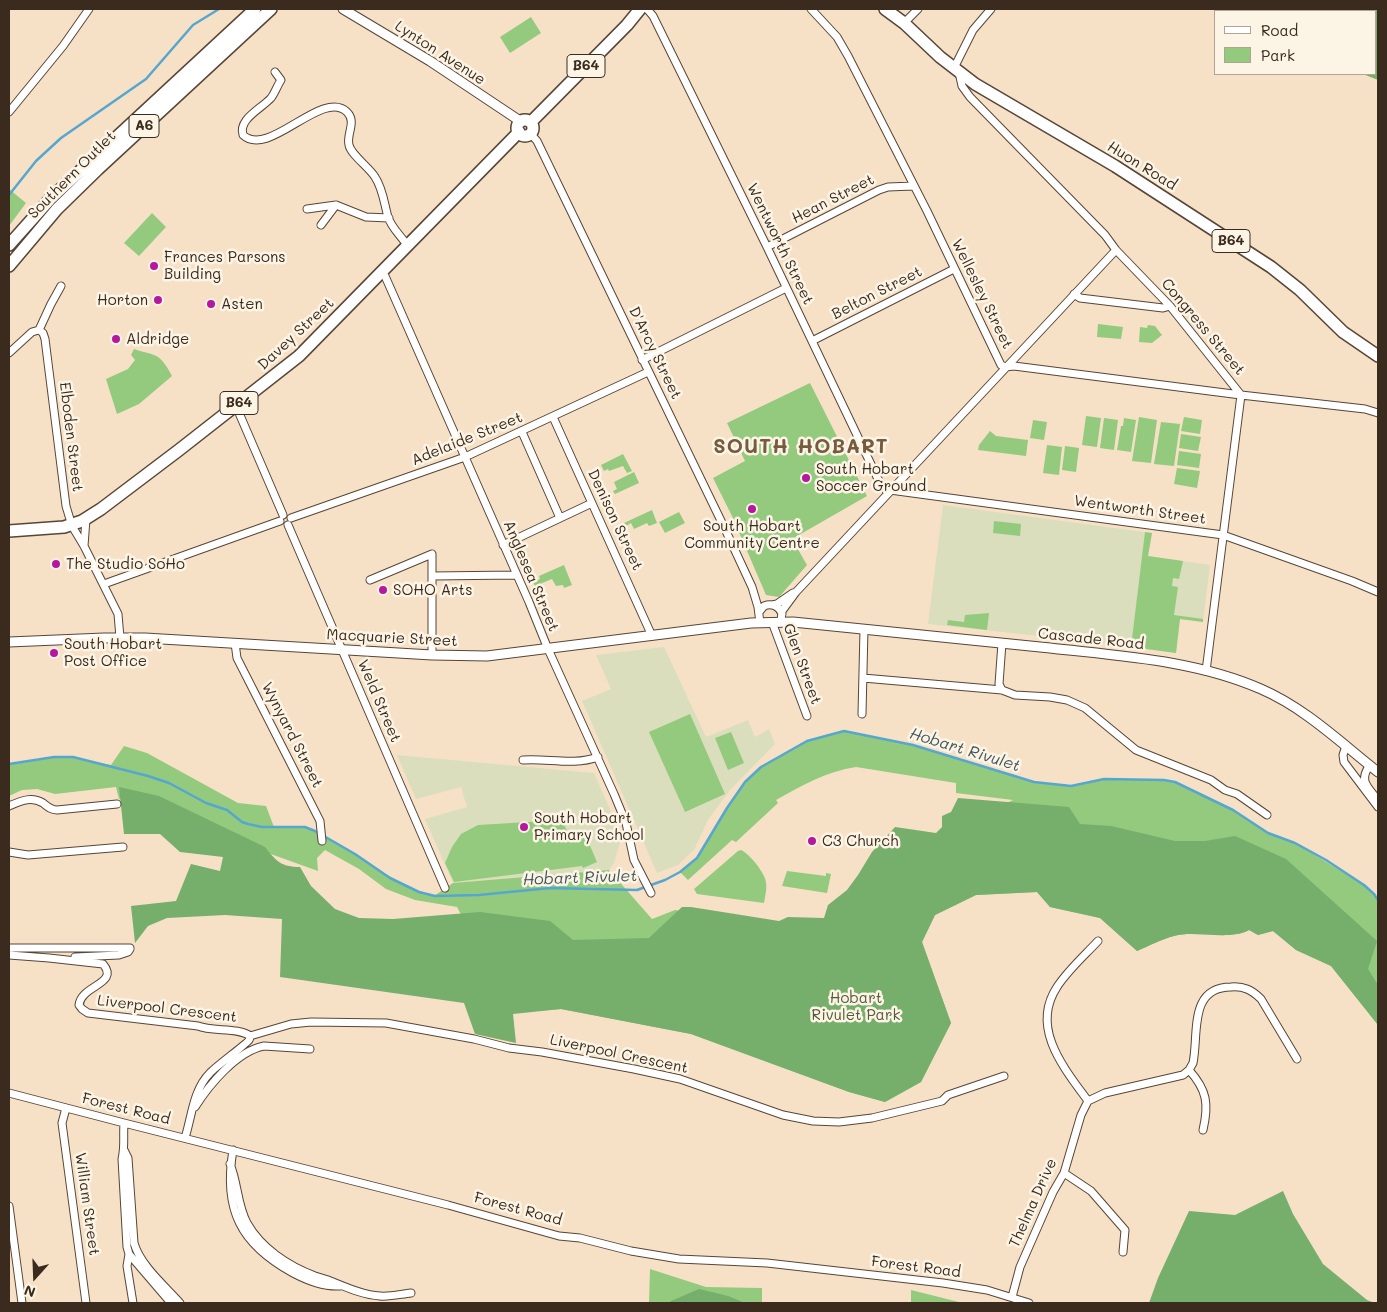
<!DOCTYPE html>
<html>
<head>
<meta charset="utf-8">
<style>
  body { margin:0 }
  #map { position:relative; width:1387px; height:1312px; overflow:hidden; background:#f6e1c7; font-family:Mali,sans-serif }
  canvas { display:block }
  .frame { position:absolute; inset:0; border:10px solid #3b2a1e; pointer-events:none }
  .legend { position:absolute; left:1214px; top:10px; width:162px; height:65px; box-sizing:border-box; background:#fcf5e5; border:1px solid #afa495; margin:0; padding:6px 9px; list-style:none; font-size:15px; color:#3b2a1e }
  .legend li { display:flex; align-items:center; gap:10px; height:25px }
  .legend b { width:25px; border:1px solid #afa495 }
  .north { position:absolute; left:10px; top:1252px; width:50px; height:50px; -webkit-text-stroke:4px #fcf5e5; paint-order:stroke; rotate:200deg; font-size:14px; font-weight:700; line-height:20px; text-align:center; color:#3b2a1e }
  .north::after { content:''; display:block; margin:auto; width:18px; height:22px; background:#3b2a1e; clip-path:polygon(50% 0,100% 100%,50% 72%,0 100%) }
</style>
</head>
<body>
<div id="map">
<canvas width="1387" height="1312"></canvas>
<div class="frame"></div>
<ul class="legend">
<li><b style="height:6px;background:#fff"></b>Road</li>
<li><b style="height:14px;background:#93ca7d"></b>Park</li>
</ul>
<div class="north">N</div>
</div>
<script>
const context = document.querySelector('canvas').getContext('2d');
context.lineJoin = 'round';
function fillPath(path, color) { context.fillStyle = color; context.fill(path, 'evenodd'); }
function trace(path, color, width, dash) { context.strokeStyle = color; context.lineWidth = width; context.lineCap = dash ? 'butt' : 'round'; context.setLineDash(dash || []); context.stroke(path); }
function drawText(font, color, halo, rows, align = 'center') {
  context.font = font + ' Mali,sans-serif'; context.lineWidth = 5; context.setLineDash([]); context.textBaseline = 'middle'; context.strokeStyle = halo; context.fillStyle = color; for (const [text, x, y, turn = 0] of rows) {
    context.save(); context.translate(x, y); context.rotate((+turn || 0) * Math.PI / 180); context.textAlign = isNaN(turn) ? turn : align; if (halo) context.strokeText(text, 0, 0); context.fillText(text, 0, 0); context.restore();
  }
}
fillPath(new Path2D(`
  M943 505 1152 533 1148 556 1210 565 1203 622 1180 619 1176 653 1113 644 928 624Z
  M664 647 706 737 748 720 755 737 769 729 775 744 730 790 708 820 694 850 678 865 657 873 582 701 611 689 596 655Z
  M397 755 594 773 622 836 614 863 609 870 453 883 425 819 467 807 461 787 416 799Z`), '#dbdebc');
fillPath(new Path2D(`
  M531 17 541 33 510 53 500 37Z
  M9 189 26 203 9 226Z
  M152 213 166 227 139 256 124 243Z
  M1098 324 1123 327 1121 339 1097 337Z
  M1148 325 1155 326 1162 335 1152 343 1139 342 1140 327 1147 328Z
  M134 349C141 352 147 352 154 355 162 357 168 369 172 376L139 404 117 414 106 379 128 369 135 360 131 355Z
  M810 383 867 496 792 539 807 565 779 597 766 595 732 516 713 478 745 461 727 423Z
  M1086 416 1101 418 1097 447 1082 445Z
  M1139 417 1157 420 1151 463 1132 461Z
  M1184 417 1202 420 1200 434 1181 431Z
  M1104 418 1118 420 1114 450 1100 448Z
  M1124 418 1136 420 1131 452 1117 450 1121 426H1123Z
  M1033 420 1047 422 1044 440 1030 438Z
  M1161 422 1180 424 1174 466 1154 464Z
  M990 431 996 436 1028 440 1026 456 978 450 979 445Z
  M1181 434 1201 437 1198 451 1179 448Z
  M1047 445 1062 447 1059 475 1043 473Z
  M1065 446 1079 448 1076 472 1062 470Z
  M1179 451 1201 454 1199 468 1177 465Z
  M623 454 632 471 627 473 623 466 609 471 608 469 604 471 601 465Z
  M1177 468 1200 471 1197 488 1174 484Z
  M634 472 639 483 615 494 613 491 617 489 614 482Z
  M652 510 657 523 649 526 647 523 634 529 631 523 626 526 624 523Z
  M679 512 685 523 665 533 659 522Z
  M994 521 1021 524 1020 536 993 533Z
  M1145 532 1152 533 1148 556 1183 561 1179 579 1173 578 1172 586 1178 587 1174 615 1203 619V622L1180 619 1176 653 1131 647Z
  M564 565 572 585 564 588 563 585 556 586 552 579 535 586 533 582 540 579 539 576Z
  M989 613 987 630 947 625 948 620 964 622 965 615Z
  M690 714 725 794 685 812 649 732Z
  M844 731 913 745 978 766 1034 782 1071 786 1104 779 1164 780 1175 782 1233 810 1268 833 1295 843 1364 885 1374 894 1378 900V1025L1331 966 1296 950 1273 931 1258 935 1249 930C1230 941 1195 930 1174 936 1162 939 1149 946 1137 951L1100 918 1050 907 1037 892 976 895 935 915 922 942 951 1023 921 1082 885 1102 849 1092 691 1034 561 1009 512 1013 457 907 415 900 386 889 359 869 325 850 317 858 318 871 204 830 166 807 119 799 116 787 55 794 37 789 22 790 9 796V764L54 757H73L111 765 124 746 147 753 238 803 266 806 274 827C284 827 295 826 305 827 316 829 326 837 336 842 369 861 397 886 434 896L453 883 609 870 652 919 675 910 776 925 835 926 878 862 1013 800 956 793V783L856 767C827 771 801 786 776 800L778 803 736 842 732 840 688 880 680 872 697 858 727 808 745 782 761 767 807 741Z
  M731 732 744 763 728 770 715 738Z
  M562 820 571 840 585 834 597 862 583 868 582 866 454 882 445 863 452 847 461 834 478 825Z
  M741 850C749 853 766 874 766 883 767 889 765 897 764 903L697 894 694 889 738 851Z
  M787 871 826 876V873L831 874 827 893 782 886Z
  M650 1269 706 1287 762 1288V1303H649Z
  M911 1290 963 1303H911Z`), '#93ca7d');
fillPath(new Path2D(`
  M1219 9H1378V80L1363 74H1376V11H1221Z
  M119 787 159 796 265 847C276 861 281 867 300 867L311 886 335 909 359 918 393 919 480 912 550 921 573 940 649 938 682 907H691L779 921 788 917 824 918 828 905 847 890 858 875 872 852 895 827 936 833 942 827V816L951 812 958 798 1069 807 1080 824 1111 826 1175 841H1205L1235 836 1286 859 1377 941 1368 969 1378 985V1025L1331 966 1296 950 1273 931 1258 935 1249 930C1230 941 1195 930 1174 936 1162 939 1149 946 1137 951L1100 918 1050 907 1037 892 976 895 935 915 922 942 951 1023 921 1082 885 1102 849 1092 691 1034 561 1009 513 1014 516 1043 475 1034 464 1003 280 977 282 919 225 915 167 918 148 926 135 943 131 906 176 901 191 864 220 871 223 857 180 852 160 834H124Z
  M1283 1191 1293 1214 1323 1264 1367 1300 1375 1303H1149L1158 1278 1189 1211 1235 1215Z
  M699 1289 728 1296 745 1303H669L671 1301Z`), '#76ae6c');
trace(new Path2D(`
  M9 195 36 161 61 138 146 79 193 25 219 9
  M9 764 54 757H73L148 776 169 783 206 803 227 810 242 822 248 824 262 827H305L315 831 355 854 390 878 419 892 435 896 479 895 550 888 637 890 665 880 680 872 697 858 727 808 745 782 761 767 807 741 844 731 913 745 1034 782 1071 786 1104 779 1164 780 1175 782 1233 810 1268 833 1295 843 1326 860 1364 885 1374 894 1378 900`), '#56a7d0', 2.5);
const minor = new Path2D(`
  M647 9 653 16 767 247 878 479 888 493
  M811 9 837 37 848 56 927 211 1001 365 1005 367 1014 366 1241 395 1365 409 1378 413
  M904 23 918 9
  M954 68 973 30 991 9
  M275 72 281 80C277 86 275 93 271 98 261 109 238 119 243 135 269 159 322 88 347 112 357 122 346 134 349 145 351 155 369 167 375 177 383 189 384 203 388 217 391 227 401 236 407 245
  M959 72 962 86 970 97 1105 235 1116 250 1170 306 1241 395 1206 671
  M9 112 63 46 89 9
  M530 133 537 141 725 529 752 587 758 607 760 623
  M307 209 336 205 366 217 389 218
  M321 225 336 205
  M767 247 879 190 888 187 914 186
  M381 272 385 276 529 602 548 649 614 794 626 823 634 860 651 893
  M1074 294 1080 298 1163 308 1170 306
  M39 330 43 333 45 339 66 506 72 526 84 546 118 614 120 638
  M812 341 954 269
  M9 353 32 332 39 330 51 304 61 286
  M642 360 786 288
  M236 406 283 515
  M553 417 652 636
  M522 432 560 518
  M890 490 1223 535 1352 581 1378 592
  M291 518 465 457 648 372
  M288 525 445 888
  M503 545 592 503
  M84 546 86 519
  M432 576 516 575
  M370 580 432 554V655
  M104 584 280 521
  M772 605 777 604 793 593
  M759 612 764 606C772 603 779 606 782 614
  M772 622 807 716
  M781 622 782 611 796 592 1116 250
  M235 643 237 658 320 821 322 841
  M1002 643 999 684 1002 690
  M863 678 1002 690 1015 695 1050 697 1067 700 1085 708 1136 750 1211 780 1225 790 1237 794 1267 815
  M862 714 864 629
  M1346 746 1343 755 1344 762 1378 807
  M523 760C548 758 573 766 598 757
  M1370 765C1358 781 1368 787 1378 800
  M9 806C21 801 31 796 43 803 48 807 51 810 57 810L117 804
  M9 852 28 855 123 847
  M9 948H130
  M9 955 49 958 103 964C120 984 81 985 79 1005L82 1009 88 1013 198 1026C212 1032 239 1027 250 1036 250 1037 250 1039 249 1040 248 1043 215 1067 210 1073 193 1090 192 1116 185 1138
  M75 957 119 955 128 952 130 949
  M250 1036 291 1024 311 1022 386 1023 474 1039 509 1048 542 1052 634 1069 680 1079 783 1115 813 1121 839 1122 872 1118 942 1101 948 1095 1004 1076
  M1189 1070C1207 1090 1209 1104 1203 1130
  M9 1093 124 1123 448 1205 559 1236 580 1238 631 1251 679 1259 767 1263 943 1283 987 1290 1029 1303
  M1088 1101 1105 1093 1183 1075 1189 1070 1193 1063C1199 1035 1188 987 1231 987 1244 986 1252 990 1261 999L1297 1059
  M195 1107C209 1085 237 1051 264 1046L310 1049
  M66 1108 62 1123 86 1303
  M124 1123C123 1136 125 1147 122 1159L127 1247 129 1254 171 1303
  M124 1150 128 1158 134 1243C140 1265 165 1286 180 1303
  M233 1150C223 1209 240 1244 293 1273 308 1281 324 1287 340 1286
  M230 1164C238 1183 237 1204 247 1223 261 1248 288 1266 315 1276 321 1278 327 1279 333 1282 348 1288 364 1295 380 1296 390 1297 401 1294 411 1293
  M1064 1173 1091 1191 1125 1230 1123 1252
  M9 1206 22 1303
  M129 1254 127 1266 133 1303
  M1012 1297 1020 1267 1053 1192 1064 1173 1081 1115 1088 1101C1064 1068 1030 1028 1057 987 1068 970 1084 956 1098 941`);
const tertiary = new Path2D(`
  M343 9 430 61 520 121
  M9 642 104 638H145L432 655 487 656 751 623 793 622C879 631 964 639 1050 648 1120 656 1195 660 1261 689 1305 708 1341 743 1378 772`);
const primary = new Path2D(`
  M885 9 904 23 940 57 975 84 1115 166 1271 267 1300 290 1343 332 1378 356
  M517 128a8 8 0 1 1 16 0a8 8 0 1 1-16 0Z
  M531 122 627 25 640 9
  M9 531 64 527 82 521 101 509 179 450 299 356 519 132`);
const trunk = new Path2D(`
  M9 245 51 198 255 9
  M9 266 57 209 98 169 271 9`);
trace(minor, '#574537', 9);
trace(tertiary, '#574537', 11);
trace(primary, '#574537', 14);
trace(trunk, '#574537', 14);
trace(minor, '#fff', 7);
trace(tertiary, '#fff', 9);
trace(primary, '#fff', 11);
trace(trunk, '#fff', 11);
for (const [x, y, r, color] of [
  [154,266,5,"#b5179e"],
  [158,300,5,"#b5179e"],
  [211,304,5,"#b5179e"],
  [116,339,5,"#b5179e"],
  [806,478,5,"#b5179e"],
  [752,509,5,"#b5179e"],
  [56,564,5,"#b5179e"],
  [383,590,5,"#b5179e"],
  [54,653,5,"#b5179e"],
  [524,827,5,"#b5179e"],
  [812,841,5,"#b5179e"]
]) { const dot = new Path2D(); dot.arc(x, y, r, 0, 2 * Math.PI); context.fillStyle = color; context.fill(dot); trace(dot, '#fcf5e5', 2); }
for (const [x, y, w] of [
  [586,66,38],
  [144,126,30],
  [1231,241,38],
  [239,403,38]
]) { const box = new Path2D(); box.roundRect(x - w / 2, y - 11.5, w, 23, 4); context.fillStyle = '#fcf5e5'; context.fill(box); trace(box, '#3b2a1e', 1); }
drawText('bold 14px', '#3b2a1e', null, [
  ["B64",586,66],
  ["A6",144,126],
  ["B64",1231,241],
  ["B64",239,403]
]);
drawText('15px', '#3b2a1e', '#fcf5e5', [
  ["Lynton Avenue",440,53,33],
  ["Huon Road",1142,166,32],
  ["Southern Outlet",72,175,-45],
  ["Hean Street",833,199,-27],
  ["Wentworth Street",780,244,64],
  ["Belton Street",877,293,-27],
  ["Wellesley Street",982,294,64],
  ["Congress Street",1203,327,50],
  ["Davey Street",296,334,-43],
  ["D'Arcy Street",655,353,64],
  ["Elboden Street",71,437,83],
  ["Adelaide Street",467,439,-22],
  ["Wentworth Street",1140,510,8],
  ["Denison Street",615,520,65],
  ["Anglesea Street",531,576,67],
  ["Macquarie Street",392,638,3],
  ["Cascade Road",1091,639,6],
  ["Glen Street",802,664,70],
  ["Weld Street",379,701,67],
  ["Wynyard Street",292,735,63],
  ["Liverpool Crescent",167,1009,7],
  ["Liverpool Crescent",619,1054,12],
  ["Forest Road",126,1109,14],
  ["Thelma Drive",1033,1203,-66],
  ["William Street",87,1204,82],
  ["Forest Road",518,1209,15],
  ["Forest Road",916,1267,7]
]);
drawText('15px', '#3b2a1e', '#fcf5e5', [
  ["Frances Parsons",164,257],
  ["Building",164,274],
  ["Horton",148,300,"right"],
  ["Asten",221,304],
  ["Aldridge",126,339],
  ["South Hobart",816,469],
  ["Soccer Ground",816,486],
  ["South Hobart",752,526,"center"],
  ["Community Centre",752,543,"center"],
  ["The Studio SoHo",66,564],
  ["SOHO Arts",393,590],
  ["South Hobart",64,644],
  ["Post Office",64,661],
  ["South Hobart",534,818],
  ["Primary School",534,835],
  ["C3 Church",822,841]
], 'left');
drawText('15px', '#555a3a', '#fcf5e5', [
  ["Hobart",856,998],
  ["Rivulet Park",856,1015]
]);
drawText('italic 16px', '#44565c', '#fcf5e5', [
  ["Hobart Rivulet",965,750,17],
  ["Hobart Rivulet",580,878,-2]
]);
context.letterSpacing = '1px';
drawText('bold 20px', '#765b3f', '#fcf5e5', [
  ["SOUTH HOBART",801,447]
]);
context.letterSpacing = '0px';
</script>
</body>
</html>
